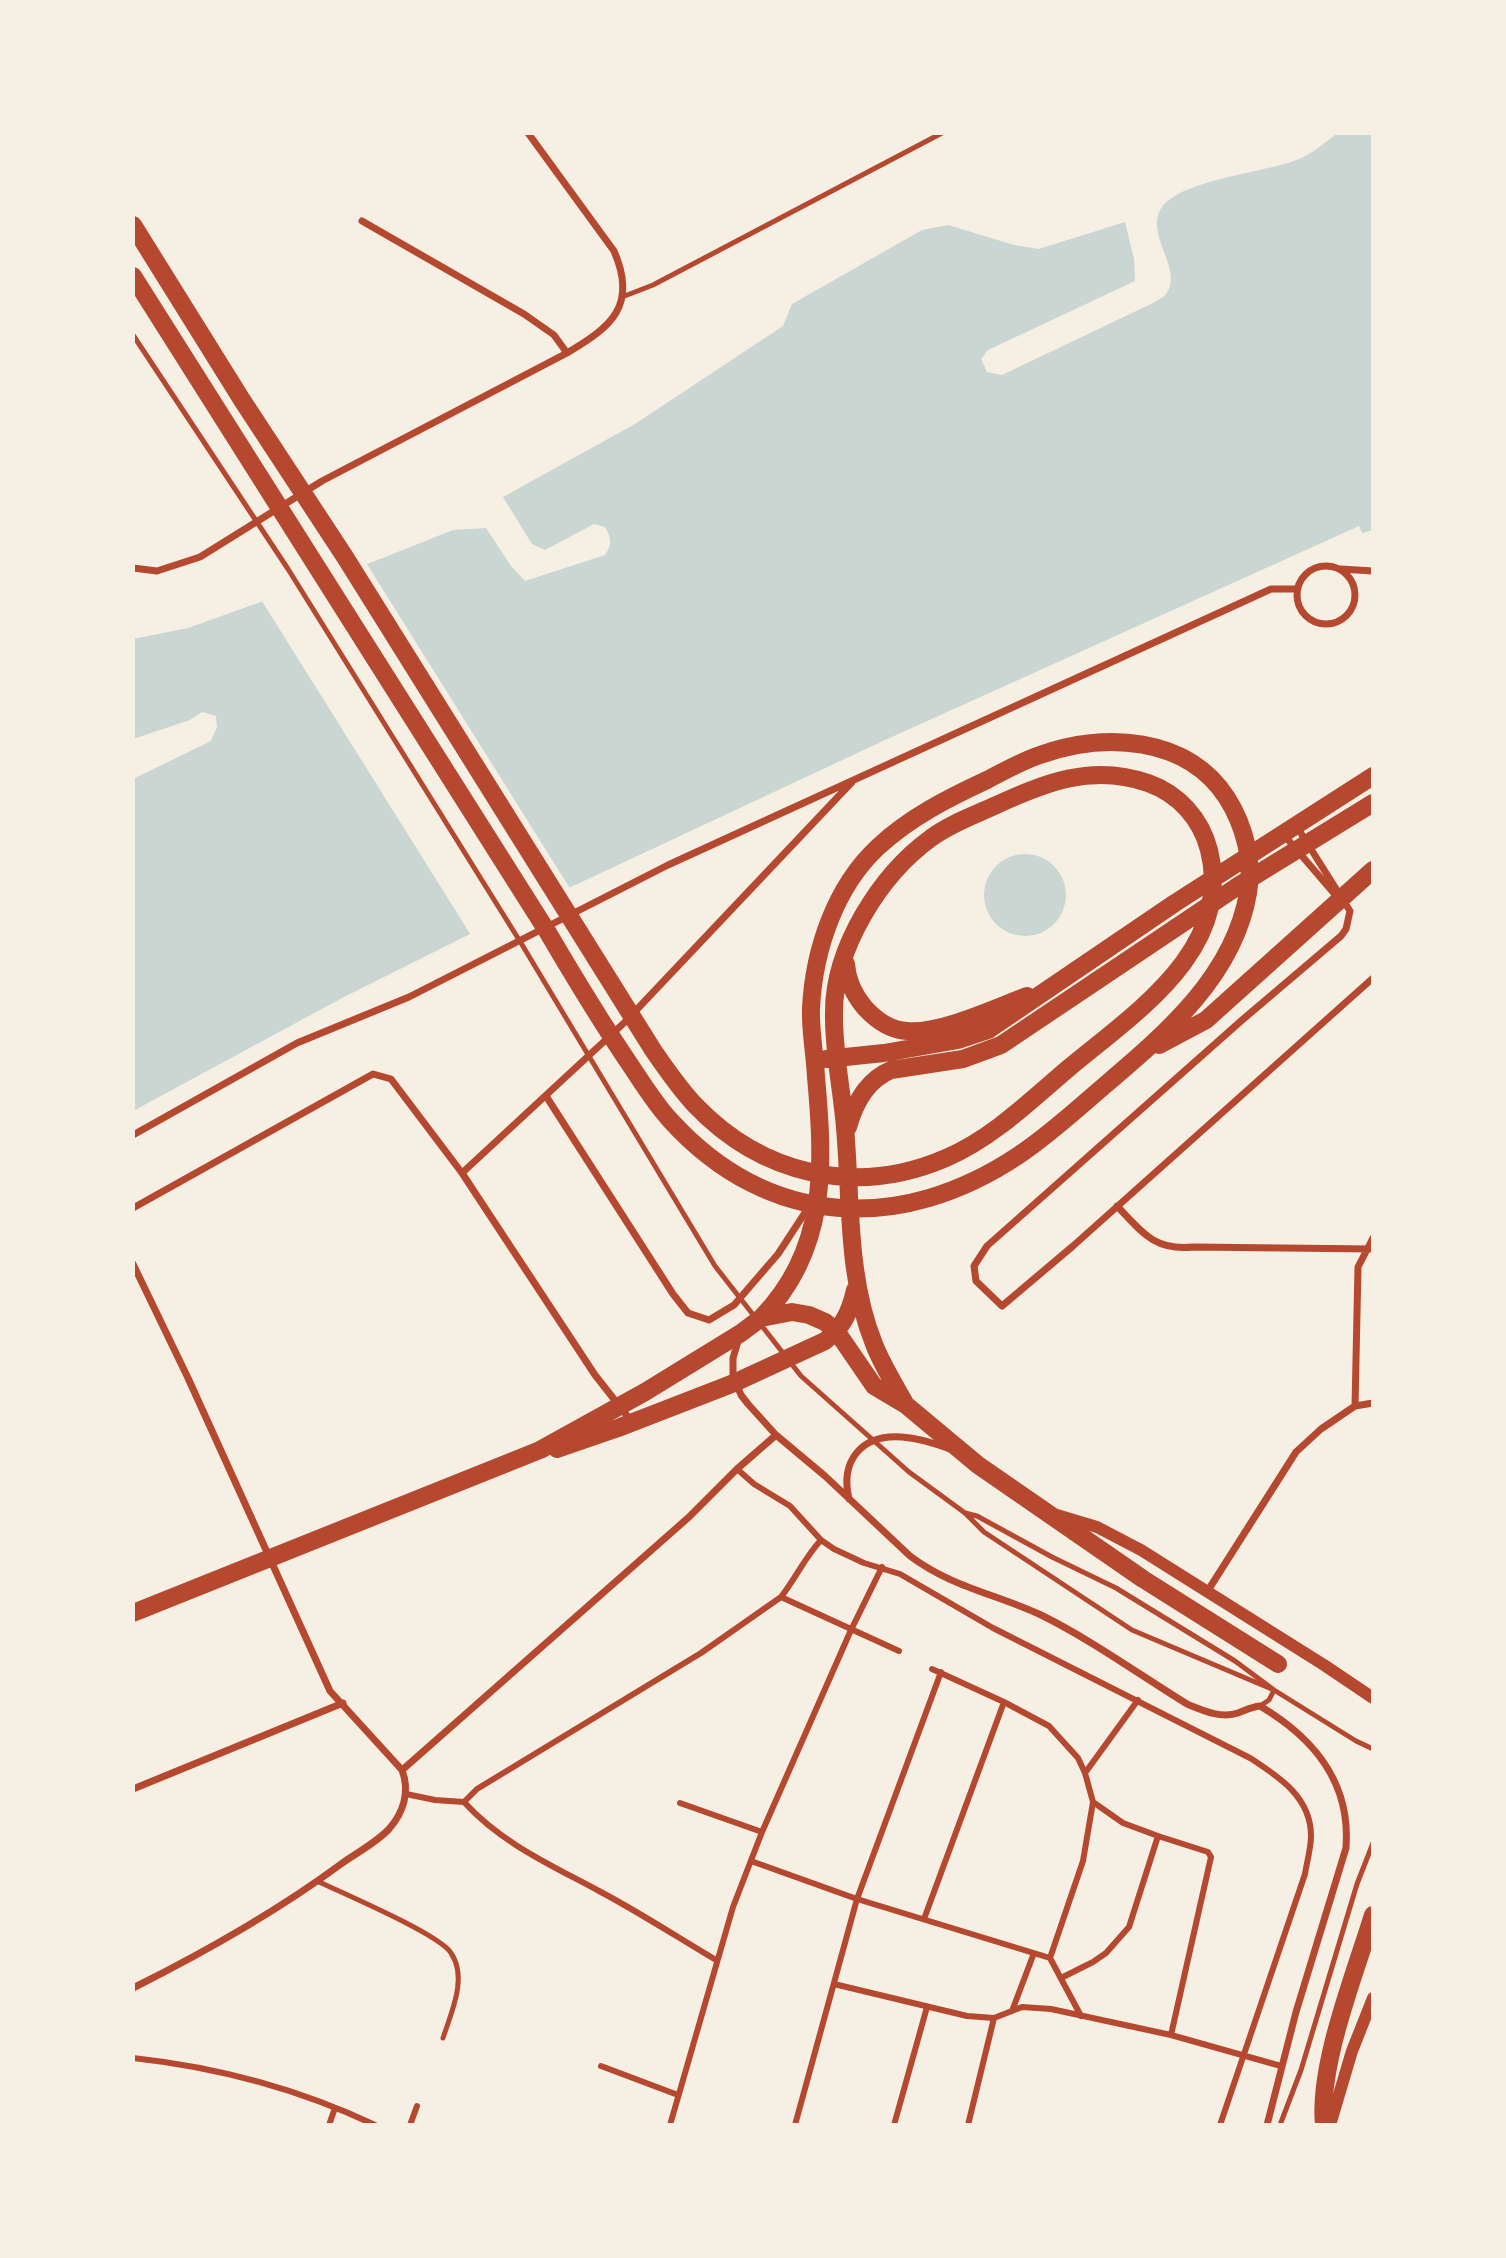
<!DOCTYPE html>
<html>
<head>
<meta charset="utf-8">
<style>
  body { margin:0 }
  #map { position:relative; width:1506px; height:2258px; overflow:hidden; background:#f6efe4; font-family:"Work Sans",sans-serif }
  canvas { display:block }
  .frame { position:absolute; inset:0; border:135px solid #f6efe4; pointer-events:none }
</style>
</head>
<body>
<div id="map">
<canvas width="1506" height="2258"></canvas>
<div class="frame"></div>
</div>
<script>
const context = document.querySelector('canvas').getContext('2d');
context.lineJoin = 'round';
function fillPath(path, color) { context.fillStyle = color; context.fill(path, 'evenodd'); }
function trace(path, color, width, dash) { context.strokeStyle = color; context.lineWidth = width; context.lineCap = dash ? 'butt' : 'round'; context.setLineDash(dash || []); context.stroke(path); }
fillPath(new Path2D(`
  M1338 133H1373V530L1362 533 1359 526 883 741 462 938 344 997 133 1111V779L211 741 217 727 216 716 202 712 190 720 133 739V639L188 628 375 561 453 530 486 528 511 566 525 581 605 555C612 544 612 539 605 527L594 524 545 550 532 544 503 497 635 424 783 326 792 304 922 230 948 225 1014 245 1039 249 1125 222 1134 259 1135 281 988 350 981 359 987 372 1002 375 1153 303C1157 300 1164 297 1166 294 1185 270 1143 234 1162 207 1181 180 1266 172 1297 160 1312 154 1325 142 1338 133Z
  M984 895a41 41 0 1 1 82 0a41 41 0 1 1-82 0Z`), '#c9d6d2');
fillPath(new Path2D(`
  M365 561 571 890 472 937 260 598Z`), '#f6efe4');
trace(new Path2D(`
  M622 297 653 285 942 133
  M133 335 288 569 521 943 715 1266 801 1376 909 1472 965 1513 984 1532 1132 1630 1274 1690
  M965 1513 977 1516 1052 1557 1116 1588 1235 1661 1274 1690 1356 1741 1373 1749
  M1260 1706 1269 1700 1274 1690
  M317 1881C342 1893 439 1934 451 1953 468 1978 451 2013 443 2038
  M1280 2125 1301 2070 1357 1884 1373 1843`), '#b5482f', 5);
trace(new Path2D(`
  M737 1469 754 1484 790 1506 821 1540 834 1549 864 1563 900 1574 993 1628 1250 1758C1279 1777 1311 1797 1311 1836 1311 1848 1307 1861 1305 1874L1220 2125
  M781 1597C796 1578 805 1557 821 1540
  M932 1669 1004 1702 1049 1726 1078 1758 1085 1773 1093 1802 1083 1861 1050 1958 1081 2016
  M1085 1773 1138 1700
  M406 1794 435 1800 464 1802C501 1843 551 1865 599 1891 639 1912 677 1937 716 1960
  M464 1802 477 1789 701 1653 781 1597 899 1651
  M680 1803 762 1832
  M1158 1836 1208 1852 1211 1857 1171 2035
  M751 1861 857 1899 1050 1958
  M924 1919 1004 1702
  M1061 1978 1093 1962 1106 1953 1129 1927 1158 1836 1123 1823 1093 1802
  M834 1984 967 2016 994 2018 1022 2007 1051 2009 1171 2035 1281 2066
  M1012 2011 1034 1953
  M133 2058C216 2067 299 2089 375 2125
  M601 2066 678 2095
  M329 2125 335 2108
  M410 2125 417 2106
  M670 2125 733 1907 762 1832 851 1630 882 1567
  M795 2125 857 1899 941 1672
  M894 2125 927 2007
  M968 2125 994 2018`), '#b5482f', 6);
trace(new Path2D(`
  M362 221 524 314 554 335 567 353
  M1297 595a29 29 0 1 1 58 0a29 29 0 1 1-58 0Z
  M133 568 157 571 200 557 322 481 567 353C611 327 638 306 614 251L528 133
  M1341 569 1373 571
  M1297 827 1350 911 1346 929 1341 936 1241 1021 987 1246 974 1266 976 1281 1002 1306 1073 1246 1373 978
  M1284 835 1338 898
  M546 1096 673 1294 688 1313 709 1320 734 1305 778 1254 810 1205
  M133 1135 297 1043 409 997 668 865 1271 589H1297
  M462 1173 625 1022 852 782
  M1117 1206C1142 1232 1154 1251 1193 1247L1373 1249
  M133 1208 373 1074 391 1079 462 1173 595 1375 632 1422
  M133 1264 188 1378 330 1691 402 1770C410 1791 404 1812 389 1829 376 1843 356 1853 341 1864 276 1912 205 1952 133 1988
  M739 1338 733 1358V1376L741 1395 748 1404 776 1435 825 1476 910 1556C953 1588 994 1593 1041 1615 1090 1639 1140 1675 1187 1704 1202 1710 1221 1719 1238 1713 1246 1710 1251 1707 1260 1706 1314 1738 1351 1782 1346 1848L1296 2012 1267 2125
  M1355 1406 1358 1267 1373 1238
  M849 1499C840 1461 861 1434 902 1437 918 1438 934 1443 950 1449
  M1207 1592 1296 1452 1321 1429 1355 1406 1373 1403
  M402 1770 690 1516 737 1469 776 1435
  M133 1789 343 1703`), '#b5482f', 7);
trace(new Path2D(`
  M1057 1515 1097 1527 1141 1550 1324 1665 1373 1698
  M1330 2125 1352 2051 1373 1998`), '#b5482f', 12);
trace(new Path2D(`
  M133 225 242 400 345 557 653 1050C666 1069 679 1088 695 1105 762 1175 856 1197 946 1158 993 1138 1032 1099 1070 1067 1136 1012 1234 949 1209 850 1201 819 1179 794 1148 783 1092 763 1044 783 992 807 972 816 948 825 931 838 880 875 834 948 834 1012 833 1055 844 1098 846 1141 851 1208 848 1280 874 1344 882 1365 895 1385 906 1405
  M133 276 547 931C574 977 601 1022 631 1066 643 1084 656 1105 671 1121 769 1228 901 1234 1019 1155 1049 1135 1076 1110 1104 1086 1165 1034 1234 976 1248 893 1254 861 1244 825 1227 798 1187 736 1104 732 1040 755 1022 761 1004 771 987 780 948 798 909 818 878 847 835 887 814 950 811 1008 810 1030 815 1054 816 1077 824 1165 828 1250 761 1318
  M846 964C847 981 854 995 865 1008 876 1020 890 1030 907 1031 940 1034 995 1008 1027 996
  M1159 1045 1206 1020 1373 870
  M826 1059 884 1053 958 1040 988 1030 1175 903 1373 776
  M848 1127C855 1102 867 1080 891 1070L963 1059 1001 1045 1238 886 1373 803
  M557 1449 618 1428 734 1383 825 1341C843 1327 850 1312 855 1290
  M133 1613 540 1450 645 1392 741 1333 761 1318 792 1312 809 1315 825 1322 837 1332 874 1386 906 1405 978 1465 1143 1579 1278 1664
  M1324 2125C1318 2065 1355 1974 1373 1915`), '#b5482f', 18);
</script>
</body>
</html>
